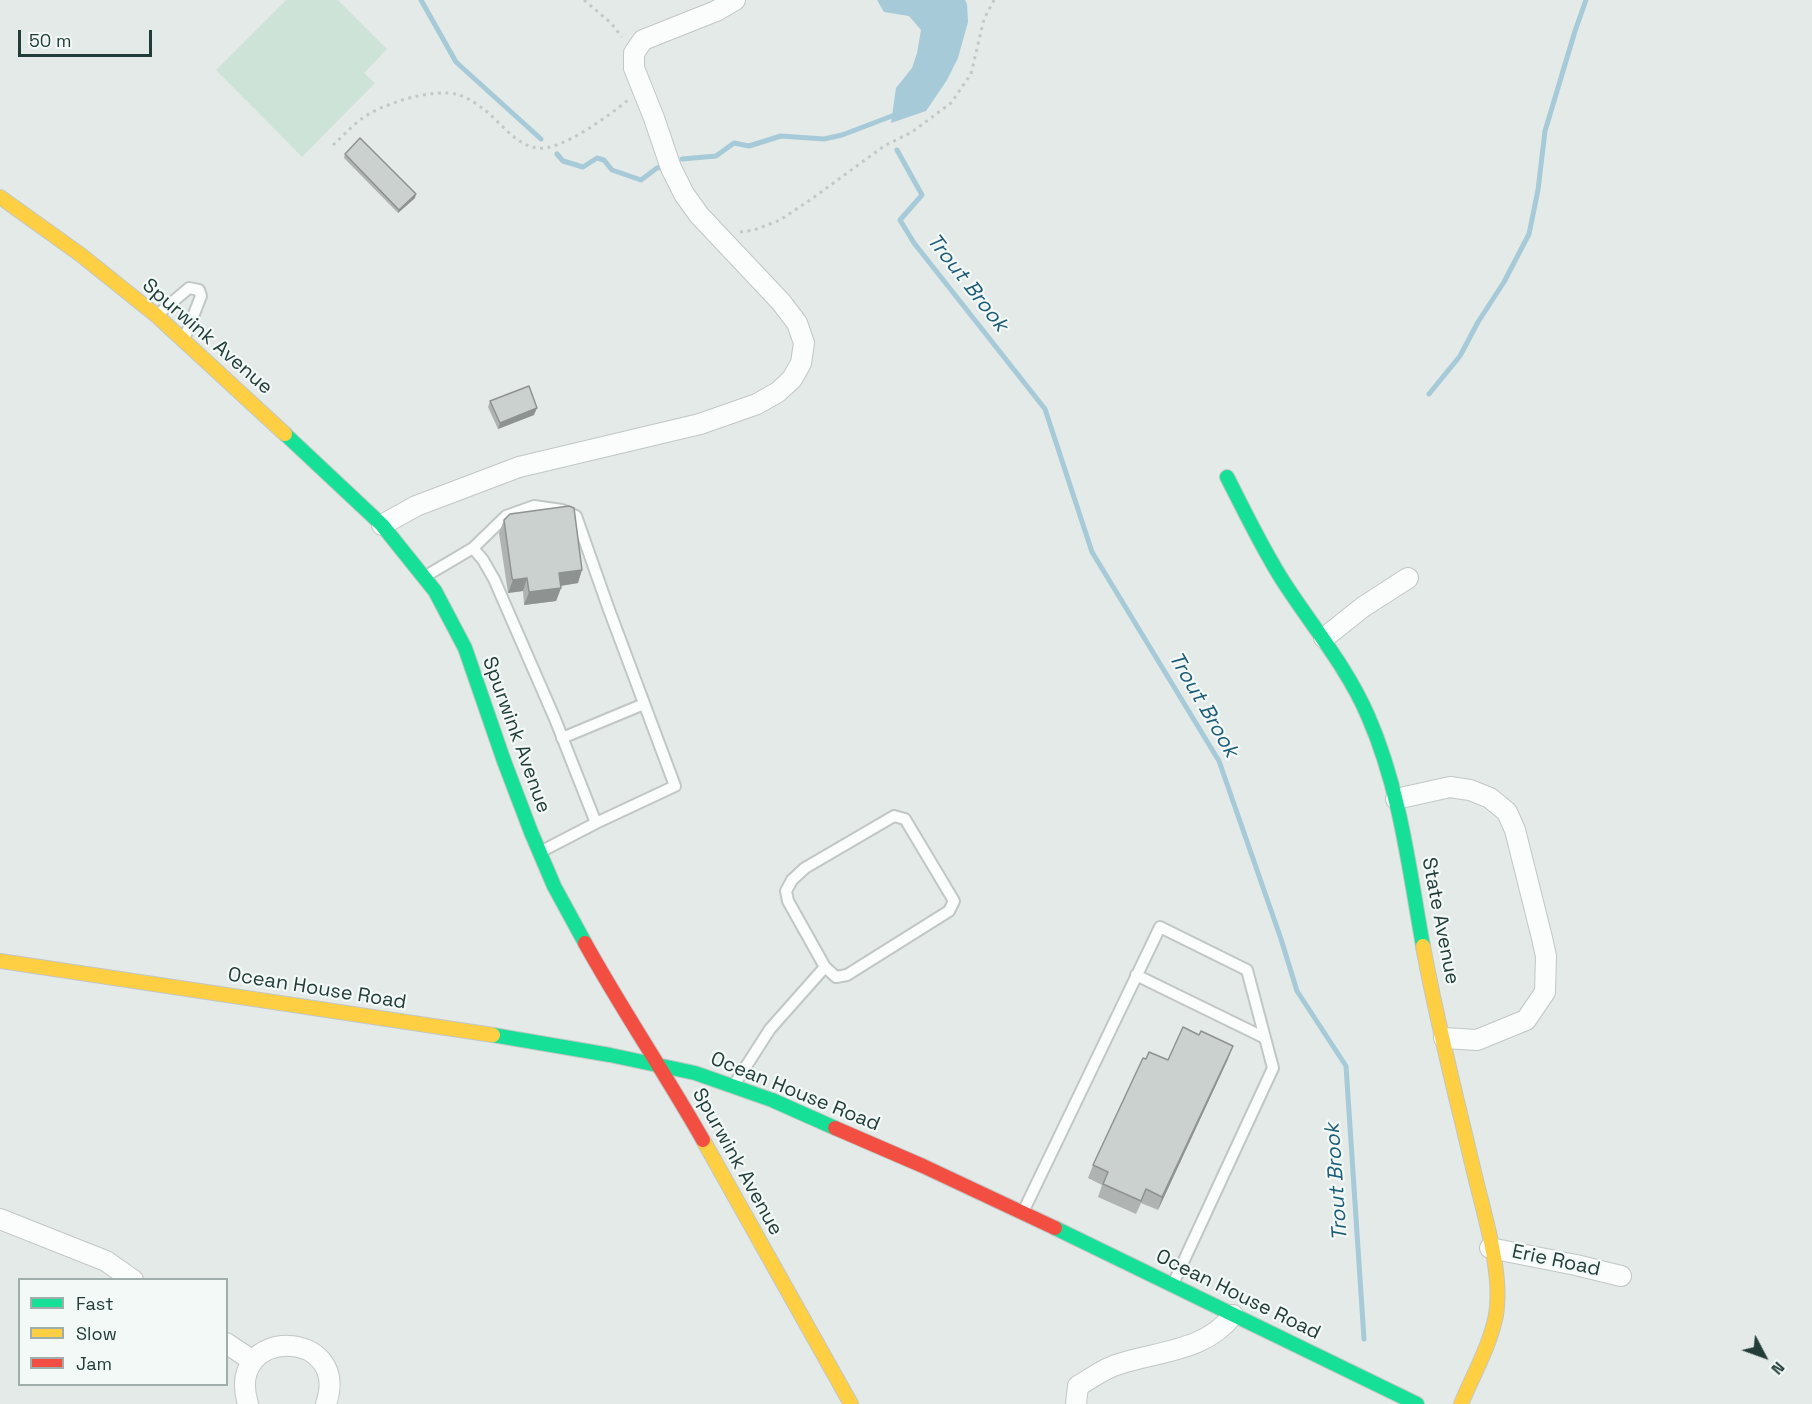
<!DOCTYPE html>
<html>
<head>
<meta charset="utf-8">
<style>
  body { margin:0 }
  #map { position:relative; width:1812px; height:1404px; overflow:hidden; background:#e4eae8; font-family:"Space Grotesk",sans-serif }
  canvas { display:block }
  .legend { position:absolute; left:18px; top:1278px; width:210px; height:108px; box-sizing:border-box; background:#f2f9f6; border:2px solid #9faeaa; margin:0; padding:8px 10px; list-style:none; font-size:18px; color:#223d39 }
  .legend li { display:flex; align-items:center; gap:12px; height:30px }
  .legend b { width:30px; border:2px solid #9faeaa }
  .north { position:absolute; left:1734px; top:1326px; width:60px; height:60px; -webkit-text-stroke:4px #f2f9f6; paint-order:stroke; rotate:131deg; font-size:16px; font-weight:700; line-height:24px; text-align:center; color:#223d39 }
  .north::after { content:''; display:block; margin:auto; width:21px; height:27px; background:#223d39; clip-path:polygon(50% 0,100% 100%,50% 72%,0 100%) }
  .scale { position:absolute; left:18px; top:30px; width:134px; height:27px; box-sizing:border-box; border:3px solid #223d39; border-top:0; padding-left:8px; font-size:18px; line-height:21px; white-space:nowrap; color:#223d39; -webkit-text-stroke:4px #f2f9f6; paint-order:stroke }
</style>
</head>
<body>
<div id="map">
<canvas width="1812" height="1404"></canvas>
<ul class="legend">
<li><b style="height:8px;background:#16e098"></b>Fast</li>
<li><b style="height:8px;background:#ffcf43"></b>Slow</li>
<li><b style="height:8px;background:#f24e42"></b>Jam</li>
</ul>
<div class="north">N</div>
<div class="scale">50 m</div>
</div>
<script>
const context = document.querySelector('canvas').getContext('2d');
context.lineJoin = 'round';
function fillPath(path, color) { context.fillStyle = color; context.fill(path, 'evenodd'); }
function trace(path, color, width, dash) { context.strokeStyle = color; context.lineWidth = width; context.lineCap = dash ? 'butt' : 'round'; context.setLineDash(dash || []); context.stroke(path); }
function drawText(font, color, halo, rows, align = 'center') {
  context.font = font + ' "Space Grotesk",sans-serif'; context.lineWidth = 4.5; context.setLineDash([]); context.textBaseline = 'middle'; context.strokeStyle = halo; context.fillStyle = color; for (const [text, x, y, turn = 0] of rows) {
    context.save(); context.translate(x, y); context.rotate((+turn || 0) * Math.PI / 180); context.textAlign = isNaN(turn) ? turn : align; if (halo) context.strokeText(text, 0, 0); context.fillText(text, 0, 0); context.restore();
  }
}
fillPath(new Path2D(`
  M286 0H338L387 49 364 73 375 83 302 157 216 70Z`), '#cde3d7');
fillPath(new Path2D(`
  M877 0H965L967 4 968 22 958 58 947 80 926 111 891 123 896 88 912 68 917 53 921 30 909 16 884 12Z`), '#a6cad7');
trace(new Path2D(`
  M421 0 456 62 541 139
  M897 150 922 195 900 220 914 243 1045 409 1092 552 1219 761 1281 939 1297 991 1346 1066 1364 1339
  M557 154 563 161 583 167 597 158 604 160 612 170 641 180 657 168 662 167
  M682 159 716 156 734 143 749 146 781 136 824 139 842 135 892 116
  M1429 394 1460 356 1478 322 1504 282 1529 234 1538 190 1545 131 1575 31 1586 0`), '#a6cad7', 5);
const lane = new Path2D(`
  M157 315 189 288 199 290 201 296 185 337
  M473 548 483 560 494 579 555 719 596 823
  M424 577 473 548 506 516 534 506 562 510 576 516 608 607 675 786 596 823 540 852
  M562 738 644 704
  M1136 975 1265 1038
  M734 1085 770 1029 825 967 836 977 847 975 949 911 954 901 905 819 894 816 805 868 792 880 786 891 788 901 825 967
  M1023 1212 1160 927 1247 970 1273 1068 1173 1284`);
const street = new Path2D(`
  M382 525 416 506 519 467 700 424 757 404 778 392 792 379 801 363 804 343 797 323 781 302 699 215 684 194 671 168 654 118 634 68V53L643 40 716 11 735 0
  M1324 638 1363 607 1408 578
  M1396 799 1450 787 1470 790 1490 798 1507 812 1515 830 1542 938 1546 956 1545 992 1526 1020 1477 1040 1444 1038
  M0 1219 106 1261 133 1280
  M1490 1248 1576 1265 1621 1276
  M226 1343 253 1361
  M248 1404C224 1325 352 1328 326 1404
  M1076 1404 1078 1386C1092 1378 1104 1368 1119 1364 1159 1351 1206 1351 1233 1315`);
const fast = new Path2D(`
  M285 434 382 525 435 591 465 648 504 761 531 832 554 886 585 943
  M1227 477C1245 512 1262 548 1283 581 1312 626 1347 667 1368 716 1400 789 1409 868 1423 946
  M493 1035 610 1055 695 1073 772 1100 835 1128
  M1055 1228 1417 1404`);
const slow = new Path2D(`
  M0 197 81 255 157 316 285 434
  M1423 946C1437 1023 1457 1100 1475 1176 1485 1217 1503 1275 1496 1315 1490 1346 1473 1375 1461 1404
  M0 961 493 1035
  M703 1140 851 1404`);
const jam = new Path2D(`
  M585 943C622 1010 665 1073 703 1140
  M835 1128 923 1166 1055 1228`);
trace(lane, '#c1c7c5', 14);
trace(street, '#c1c7c5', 22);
trace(fast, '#c0c7c5', 16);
trace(slow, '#c0c7c5', 16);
trace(jam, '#c0c7c5', 16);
trace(new Path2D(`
  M584 0 611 23 622 37
  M333 145C342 137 350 128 360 120 380 104 434 87 459 95 469 98 478 105 486 111 502 124 516 145 537 148 560 152 610 115 628 100
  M740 232 754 230 780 220 813 198 884 146 912 132 951 103 971 74 984 19 994 0`), '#c1cac8', 3, [3, 4.5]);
trace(lane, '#fbfcfc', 10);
trace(street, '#fbfcfc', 20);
trace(fast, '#16e098', 14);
trace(slow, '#ffcf43', 14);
trace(jam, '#f24e42', 14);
fillPath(new Path2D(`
  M345 154 415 198 398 213 344 158Z
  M490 401 534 415 498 429 488 407Z
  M504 520 578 583 560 586 561 588 556 601 524 605 523 591 508 593 499 533Z
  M1146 1059 1168 1060 1228 1059 1158 1210 1141 1203 1136 1214 1098 1197 1102 1185 1088 1178 1093 1165Z`), '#afb4b2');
fillPath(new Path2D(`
  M416 194 415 198 398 213 399 210Z
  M537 408 534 415 498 429 500 423Z
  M582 570 578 583 554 587 559 573Z
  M527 578 523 591 508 593 513 580Z
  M561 588 556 601 524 605 529 592Z
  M1233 1046 1228 1059 1158 1210 1162 1197Z`), '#8e9291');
const building = new Path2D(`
  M360 138 416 194 399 210 345 154Z
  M529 386 537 408 500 423 490 401Z
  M569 506 574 508 582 570 559 573 561 588 529 592 527 578 513 580 512 578 504 520 510 514Z
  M1183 1027 1199 1035 1201 1031 1233 1046 1162 1197 1146 1189 1141 1201 1103 1184 1108 1172 1093 1165 1143 1058 1146 1059 1149 1052 1168 1060Z`);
fillPath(building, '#cbd1cf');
trace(building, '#8e9291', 1.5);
drawText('20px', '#223d39', '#f2f9f6', [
  ["Spurwink Avenue",207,337,41],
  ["Spurwink Avenue",516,735,70],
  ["State Avenue",1440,921,79],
  ["Ocean House Road",317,989,9],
  ["Ocean House Road",795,1092,22],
  ["Spurwink Avenue",737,1162,61],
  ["Erie Road",1556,1261,12],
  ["Ocean House Road",1238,1295,26]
]);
drawText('italic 21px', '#1d5d78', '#f2f9f6', [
  ["Trout Brook",967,283,52],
  ["Trout Brook",1203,705,60],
  ["Trout Brook",1337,1182,-94]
]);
</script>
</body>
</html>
